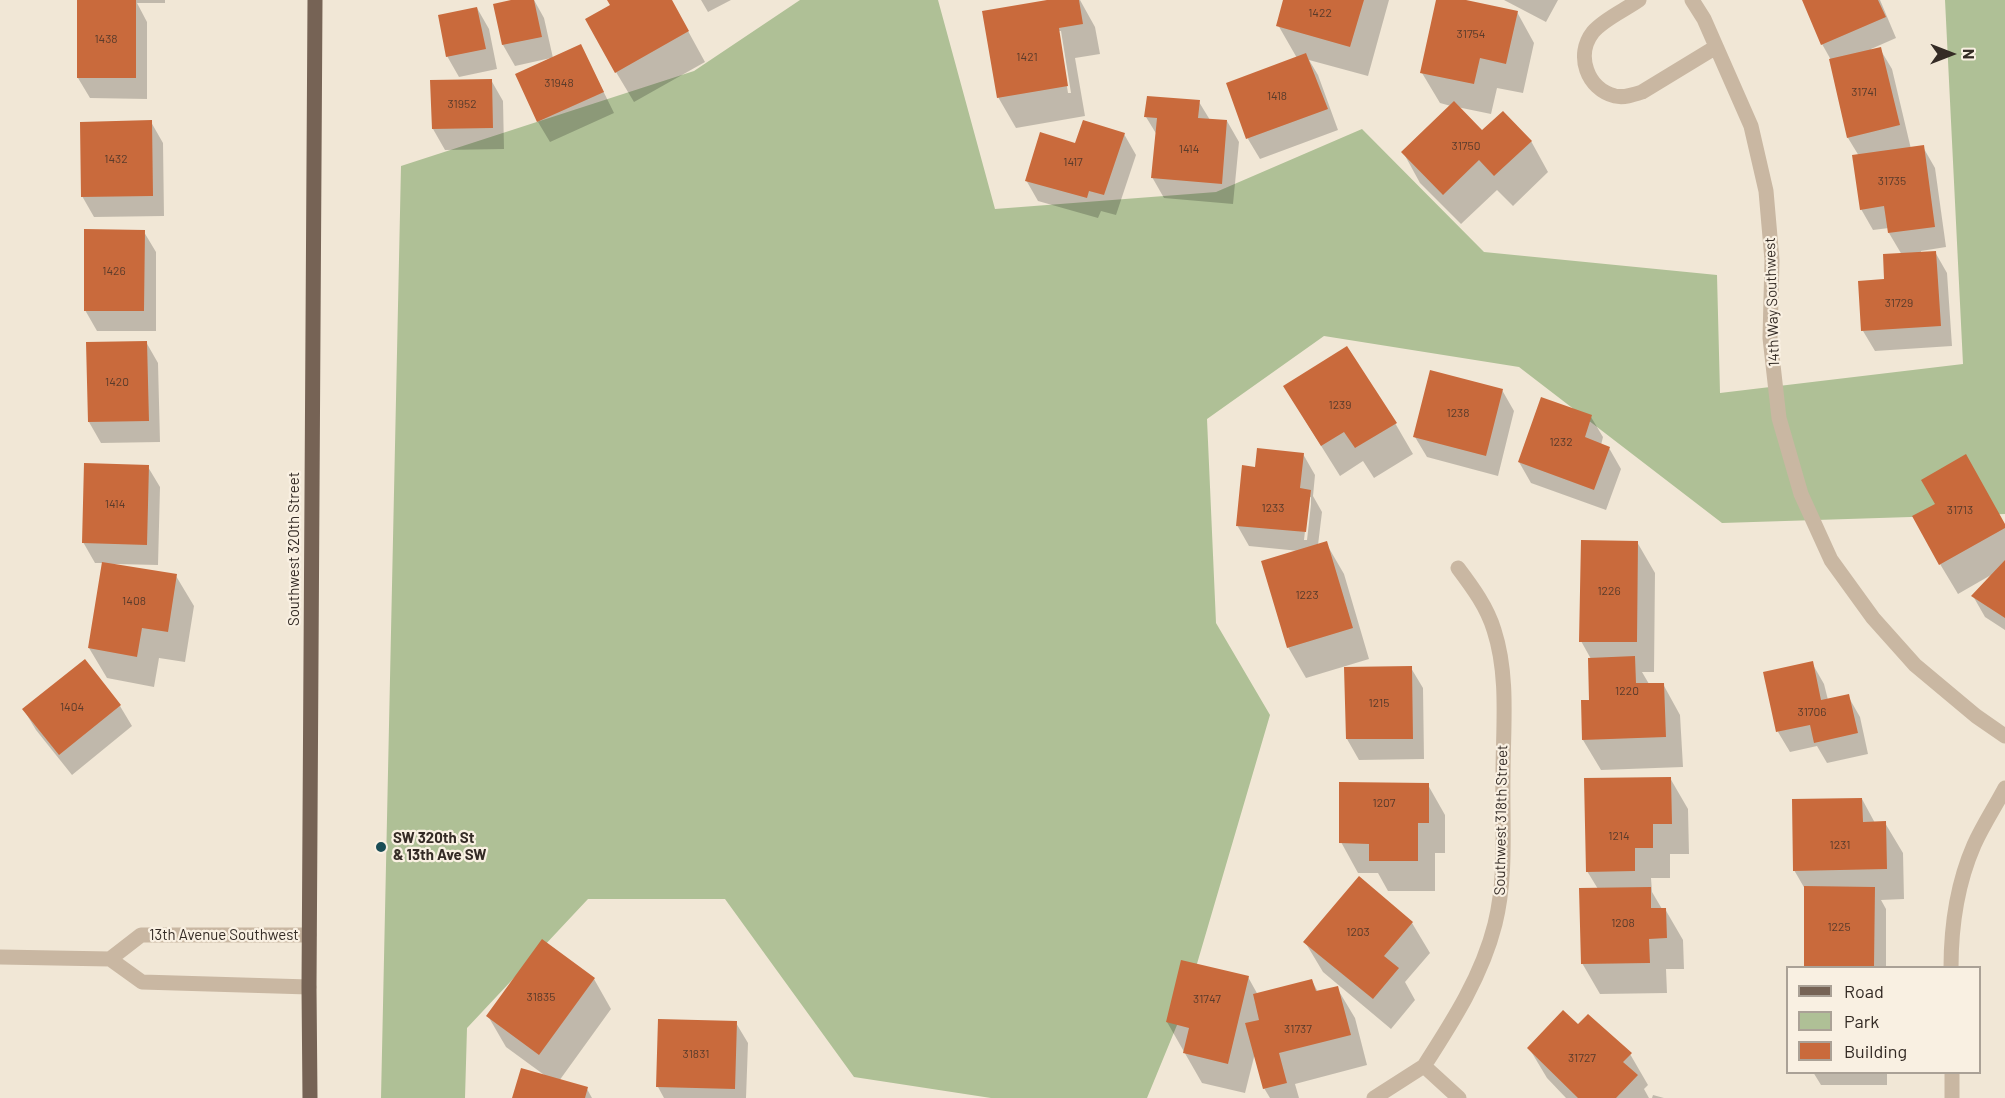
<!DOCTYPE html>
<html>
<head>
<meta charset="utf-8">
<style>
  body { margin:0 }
  #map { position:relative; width:2005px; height:1098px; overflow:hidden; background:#f1e7d6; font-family:Barlow,sans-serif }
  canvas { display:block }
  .legend { position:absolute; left:1786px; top:966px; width:195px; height:108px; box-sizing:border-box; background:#f9f0e2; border:2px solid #aaa196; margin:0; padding:8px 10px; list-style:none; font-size:18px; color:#342b25 }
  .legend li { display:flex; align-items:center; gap:12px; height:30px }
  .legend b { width:30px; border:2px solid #aaa196 }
  .north { position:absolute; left:1921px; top:24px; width:60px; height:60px; -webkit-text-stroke:4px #f9f0e2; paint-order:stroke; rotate:90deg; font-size:16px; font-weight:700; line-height:24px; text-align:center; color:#342b25 }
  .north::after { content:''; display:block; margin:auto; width:21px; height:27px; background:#342b25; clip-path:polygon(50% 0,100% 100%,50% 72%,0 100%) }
</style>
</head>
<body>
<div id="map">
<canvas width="2005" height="1098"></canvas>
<ul class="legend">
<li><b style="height:8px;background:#766355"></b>Road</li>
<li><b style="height:16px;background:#afc096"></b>Park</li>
<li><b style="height:16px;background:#c96a3c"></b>Building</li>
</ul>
<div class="north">N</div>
</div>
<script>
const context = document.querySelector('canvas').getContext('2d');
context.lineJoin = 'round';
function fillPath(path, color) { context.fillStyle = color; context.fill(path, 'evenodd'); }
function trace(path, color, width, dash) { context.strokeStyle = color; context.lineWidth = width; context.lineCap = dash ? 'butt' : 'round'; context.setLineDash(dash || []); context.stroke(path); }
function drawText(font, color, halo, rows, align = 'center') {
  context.font = font + ' Barlow,sans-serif'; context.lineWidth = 4.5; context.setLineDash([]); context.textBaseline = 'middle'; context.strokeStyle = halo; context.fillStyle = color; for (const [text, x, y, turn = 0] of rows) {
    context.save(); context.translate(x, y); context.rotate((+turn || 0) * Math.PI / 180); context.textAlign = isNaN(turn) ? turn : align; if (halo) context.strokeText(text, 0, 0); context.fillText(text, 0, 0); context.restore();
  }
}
fillPath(new Path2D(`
  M800 0H938L995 209 1216 192 1362 129 1484 252 1717 275 1720 393 1963 364 1945 0H2005V514L1722 523 1519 367 1324 336 1207 419 1216 623 1270 715 1184 1008 1147 1098H991L854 1077 725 899H588L467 1028 465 1098H381L401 166 694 71Z`), '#afc096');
fillPath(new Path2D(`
  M116 0H165V3H137L147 22V99L90 98 78 78Z
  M518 0H534L544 18 553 58 581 46 614 113 550 142 538 122 517 75 551 58 515 66 503 45 495 5Z
  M608 0H671L705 62 634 102 616 72 612 6Z
  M701 0H731L708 12Z
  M1057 0H1080L1095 27 1100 54 1075 58 1085 116 1016 128 998 97ZM1058 31H1061L1071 93H1068Z
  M1285 0H1389L1368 76 1309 60 1318 75 1338 130 1260 159 1248 139 1228 84 1297 58 1278 25Z
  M1437 0H1458L1517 12 1534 43 1523 93 1497 88 1491 114 1457 107 1482 133 1531 141 1548 172 1513 206 1497 190 1461 224 1420 183 1403 152 1451 106 1440 103 1422 73Z
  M1504 0H1558L1546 22Z
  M1803 0H1880L1896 38 1871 49V51L1880 49 1892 69 1911 149 1923 147 1935 168 1946 247 1921 251V253L1935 252 1947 273 1952 346 1875 351 1863 331 1886 281 1902 255 1889 233V228L1873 230 1861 209 1859 156 1848 138 1831 60 1822 44Z
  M477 8 489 29 497 69 459 77 447 56Z
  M491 80 503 101 504 149 445 150 433 129Z
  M1199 102 1210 120 1227 121 1239 142 1233 204 1164 198 1152 177 1157 135 1146 117Z
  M151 122 163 143 164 216 94 217 82 196Z
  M1124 134 1136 155 1116 215 1101 211 1098 218 1038 201 1026 180 1076 144Z
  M144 232 156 252V331H97L85 310Z
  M146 342 158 363 160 442 101 443 89 422Z
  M1502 390 1514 411 1498 476 1427 457 1415 437Z
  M1303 417 1395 423 1413 454 1374 478 1363 461 1340 476Z
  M1591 417 1603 437 1601 445 1609 448 1621 469 1606 510 1531 483 1519 462Z
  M1303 454 1315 475 1313 496 1322 512 1318 545 1326 543 1344 574 1369 659 1306 678 1288 647 1299 551 1249 546 1237 525 1256 468ZM1309 497H1311V504L1307 540H1304Z
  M148 467 160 487 158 565 115 564V566L176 576 194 606 185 662 159 658 154 687 107 678 89 648 103 563H95L83 542Z
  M1937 504 2005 526V630L1985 617 1973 596 1991 575 1958 594 1940 564Z
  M1637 542 1655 573 1654 672H1642L1649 684H1663L1680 715 1683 767 1601 770 1583 740 1591 701V659L1581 641Z
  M1812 663 1824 684 1828 700 1848 696 1860 717 1868 754 1827 763 1817 746 1790 752 1778 732Z
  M1346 668H1411L1423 688 1424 759 1359 760 1347 739Z
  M120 706 132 726 72 775 36 730 24 710Z
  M1670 778 1688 809 1689 854H1670V878H1651L1652 892 1662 909H1665L1683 940 1684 969H1666L1667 993 1600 994 1582 963 1598 889 1587 871Z
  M1428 785 1445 815V853H1435V891H1388L1378 873H1358L1341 842Z
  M1862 799 1875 823H1885L1903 853 1904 899 1881 900 1886 909V968H1806L1805 889 1794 870Z
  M1412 923 1430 953 1405 982 1415 1000 1391 1029 1323 972 1305 942Z
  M1248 977 1258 995 1312 981 1318 992 1337 988 1355 1018 1367 1065 1295 1084 1299 1098H1270L1264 1088 1255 1053 1245 1093 1202 1083 1167 1022Z
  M594 979 611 1009 559 1081 587 1089 592 1098H514L547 1077 506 1047 488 1016Z
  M736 1023 748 1043 746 1098H664L658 1087Z
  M1578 1026 1630 1054 1648 1085 1644 1089 1649 1098H1566L1547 1078 1529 1048Z
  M1813 1072H1887V1085H1821Z
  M1653 1095 1664 1098H1652Z`), '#0003');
fillPath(new Path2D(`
  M77 0H136V78H77Z
  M511 0H534L542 37 502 45 493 4Z
  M607 0H672L689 31 615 73 585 19 610 5Z
  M1047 0H1079L1083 24 1059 28 1068 86 997 98 982 11Z
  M1283 0H1364L1350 47 1276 26Z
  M1436 0H1466L1518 11 1506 64 1480 58 1474 84 1420 73Z
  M1802 0H1878L1886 17 1821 45Z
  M477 7 486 49 446 57 438 15Z
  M581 44 604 92 537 122 515 74Z
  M1881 47 1900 125 1847 138 1829 59Z
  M1306 53 1328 109 1246 139 1226 83Z
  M492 79 493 128 432 129 430 80Z
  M1147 96 1200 100 1198 118 1227 120 1222 184 1151 178 1157 118 1144 117Z
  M1454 101 1482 130 1503 111 1532 141 1494 176 1479 160 1443 195 1401 152Z
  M152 120 153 196 81 197 80 122Z
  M1083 120 1125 133 1104 195 1089 191 1087 198 1025 181 1040 132 1075 143Z
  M1924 145 1935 227 1888 233 1884 206 1860 210 1852 155Z
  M84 229 145 230 144 311H84Z
  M1936 251 1941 326 1861 331 1858 281 1884 279 1883 254Z
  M147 341 149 421 88 422 86 342Z
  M1347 346 1397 423 1355 448 1344 432 1321 446 1283 386Z
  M1430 370 1503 389 1486 456 1413 437Z
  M1541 397 1592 415 1585 437 1610 447 1594 490 1518 462Z
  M1257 448 1304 453 1300 488 1311 490 1306 532 1236 526 1242 465 1255 467Z
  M1966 454 2005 524V528L1939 565 1912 516 1935 504 1921 480Z
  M84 463 149 465 147 545 82 543Z
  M1581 540 1638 541 1637 642H1579Z
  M1327 541 1353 628 1287 648 1261 561Z
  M2005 560V618L1971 596Z
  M102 562 177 574 168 632 142 628 137 657 88 648Z
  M1635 656 1636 683H1664L1666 737 1582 740 1581 700H1589L1588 658Z
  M85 659 121 705 59 755 22 709Z
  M1813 661 1821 700 1849 694 1858 733 1814 743 1810 725 1776 732 1763 672Z
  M1412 666 1413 739H1346L1344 667Z
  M1671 777 1672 824H1653V848H1635V871L1586 872 1584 778Z
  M1339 782 1429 783V823H1418V861H1369V844L1339 843Z
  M1862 798 1863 822 1886 821 1887 869 1793 871 1792 799Z
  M1359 876 1413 922 1384 956 1399 968 1373 999 1303 942Z
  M1804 886 1875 887 1874 967H1804Z
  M1651 887V908H1666L1667 938 1649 939 1650 963 1581 964 1579 888Z
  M542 939 595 978 539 1055 486 1016Z
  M1181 960 1249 976 1228 1064 1183 1053 1189 1028 1166 1022Z
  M1312 979 1316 991 1338 986 1351 1035 1279 1053 1287 1083 1263 1089 1245 1023 1259 1020 1253 994Z
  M1563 1010 1578 1024 1588 1014 1632 1053 1623 1062 1638 1075 1616 1098H1578L1527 1048Z
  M658 1019 737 1021 735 1089 656 1087Z
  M521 1068 588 1087 585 1098H512Z`), '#c96a3c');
trace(new Path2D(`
  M1639 0C1625 10 1604 19 1593 32 1575 55 1587 89 1615 96 1624 98 1633 95 1642 92L1716 47
  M1692 0 1704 19 1751 126 1766 191 1772 260 1770 338 1779 418 1801 494 1831 560 1873 618 1915 665 1976 716 2005 736
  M0 957 110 959 142 982 309 987
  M110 959 141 935H309
  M1951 968C1951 925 1957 884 1974 845 1983 825 1995 807 2005 788
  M1424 1066C1453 1021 1482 976 1495 924 1507 876 1502 824 1503 775 1503 728 1509 676 1494 630 1487 607 1473 588 1458 568
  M1952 1072V1098
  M1374 1098 1424 1066 1459 1098`), '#c9b7a2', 15);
trace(new Path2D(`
  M310 1098 309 987 315 0`), '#766355', 15);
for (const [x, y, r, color] of [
  [381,847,6,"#1a4d56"]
]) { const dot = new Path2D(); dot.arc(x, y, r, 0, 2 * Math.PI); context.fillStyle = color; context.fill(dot); trace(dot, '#f9f0e2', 2); }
drawText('12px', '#593b2b', null, [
  ["1422",1320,13],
  ["31754",1471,34],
  ["1438",106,39],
  ["1421",1027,57],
  ["31948",559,83],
  ["31741",1864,92],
  ["1418",1277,96],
  ["31952",462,104],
  ["31750",1466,146],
  ["1414",1189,149],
  ["1432",116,159],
  ["1417",1073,162],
  ["31735",1892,181],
  ["1426",114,271],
  ["31729",1899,303],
  ["1420",117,382],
  ["1239",1340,405],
  ["1238",1458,413],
  ["1232",1561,442],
  ["1414",115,504],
  ["1233",1273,508],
  ["31713",1960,510],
  ["1226",1609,591],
  ["1223",1307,595],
  ["1408",134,601],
  ["1220",1627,691],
  ["1215",1379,703],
  ["1404",72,707],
  ["31706",1812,712],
  ["1207",1384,803],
  ["1214",1619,836],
  ["1231",1840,845],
  ["1208",1623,923],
  ["1225",1839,927],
  ["1203",1358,932],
  ["31835",541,997],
  ["31747",1207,999],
  ["31737",1298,1029],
  ["31831",696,1054],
  ["31727",1582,1058]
]);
drawText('15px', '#342b25', '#f9f0e2', [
  ["14th Way Southwest",1772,302,-92],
  ["Southwest 320th Street",294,549,-90],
  ["Southwest 318th Street",1501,820,-89],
  ["13th Avenue Southwest",224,935]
]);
drawText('bold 15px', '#342b25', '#f9f0e2', [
  ["SW 320th St",393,838],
  ["& 13th Ave SW",393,855]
], 'left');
</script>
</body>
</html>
